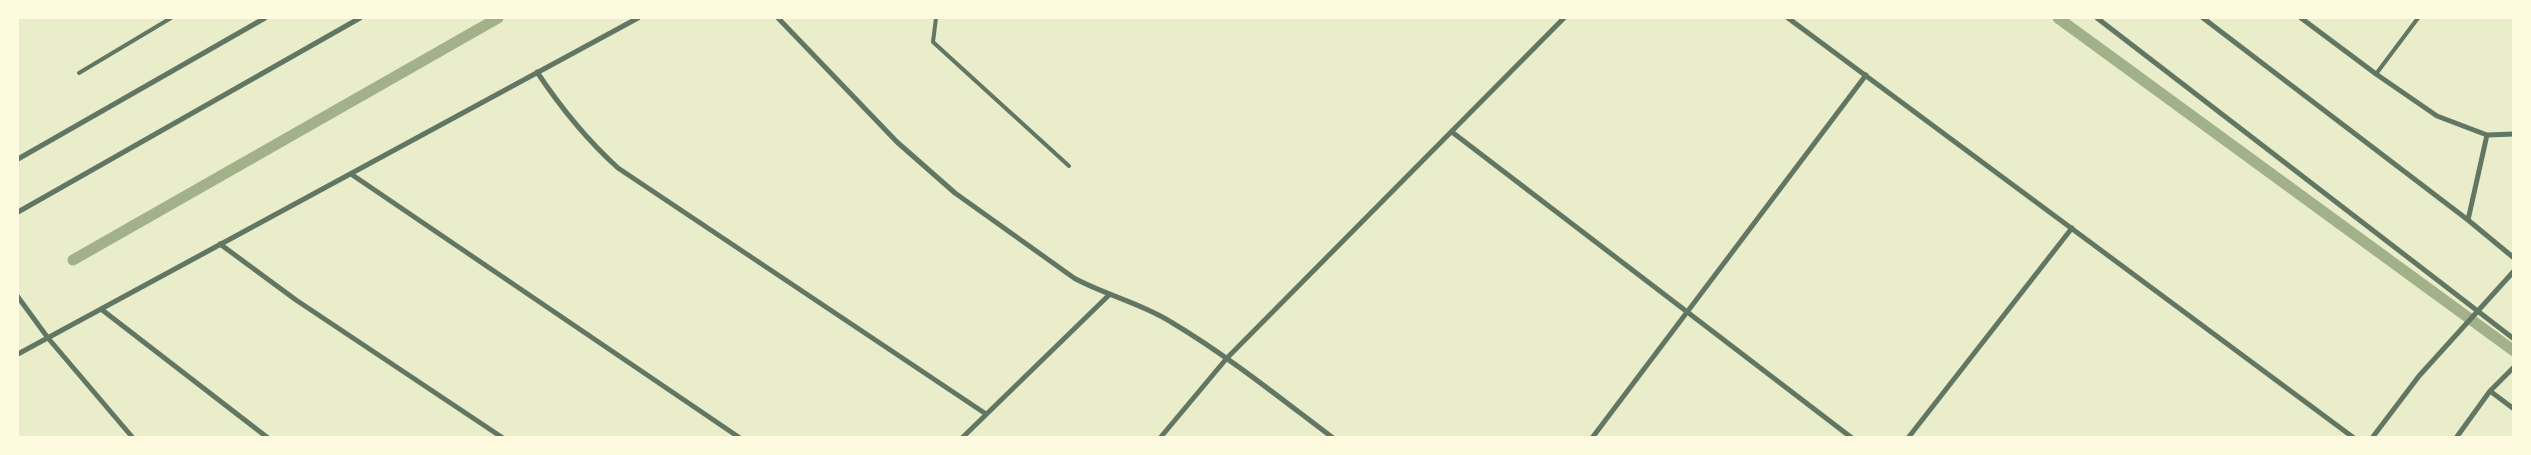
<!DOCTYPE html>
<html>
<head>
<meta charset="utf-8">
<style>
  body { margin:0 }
  #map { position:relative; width:2531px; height:455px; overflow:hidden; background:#e9edc9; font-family:Jost,sans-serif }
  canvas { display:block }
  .frame { position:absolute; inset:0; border:19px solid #fefae0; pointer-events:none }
</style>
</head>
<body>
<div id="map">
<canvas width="2531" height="455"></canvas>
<div class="frame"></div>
</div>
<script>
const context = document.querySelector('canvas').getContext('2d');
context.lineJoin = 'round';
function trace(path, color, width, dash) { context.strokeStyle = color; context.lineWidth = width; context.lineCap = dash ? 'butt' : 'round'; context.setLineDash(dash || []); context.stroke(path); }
trace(new Path2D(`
  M2058 18 2514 351
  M73 260 498 18`), '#a3b18a', 11);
trace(new Path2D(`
  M936 18 933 42 1069 166
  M79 73 171 18
  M2376 74 2418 18`), '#617663', 4);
trace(new Path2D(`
  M778 18 897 142 955 193 1074 278C1105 295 1141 303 1171 322 1228 356 1280 398 1333 438
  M1788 18 2354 438
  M2097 18 2514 339
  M2203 18 2468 220 2514 258
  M2301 18 2376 74 2437 116 2487 135 2514 134
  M537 72C561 108 586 139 618 168L986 414
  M1452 132 1852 438
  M18 159 265 18
  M351 174 740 438
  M18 212 360 18
  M2468 220 2487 135
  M220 244 296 300 503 438
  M18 297 48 338 133 438
  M101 309 268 438
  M18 354 638 18
  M2490 391 2514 409
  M962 438 1109 295
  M1160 438 1227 358 1564 18
  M1592 438 1866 75
  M1908 438 2072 228
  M2372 438 2419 376 2514 271
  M2456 438 2490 391 2514 367`), '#617663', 5);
</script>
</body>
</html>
